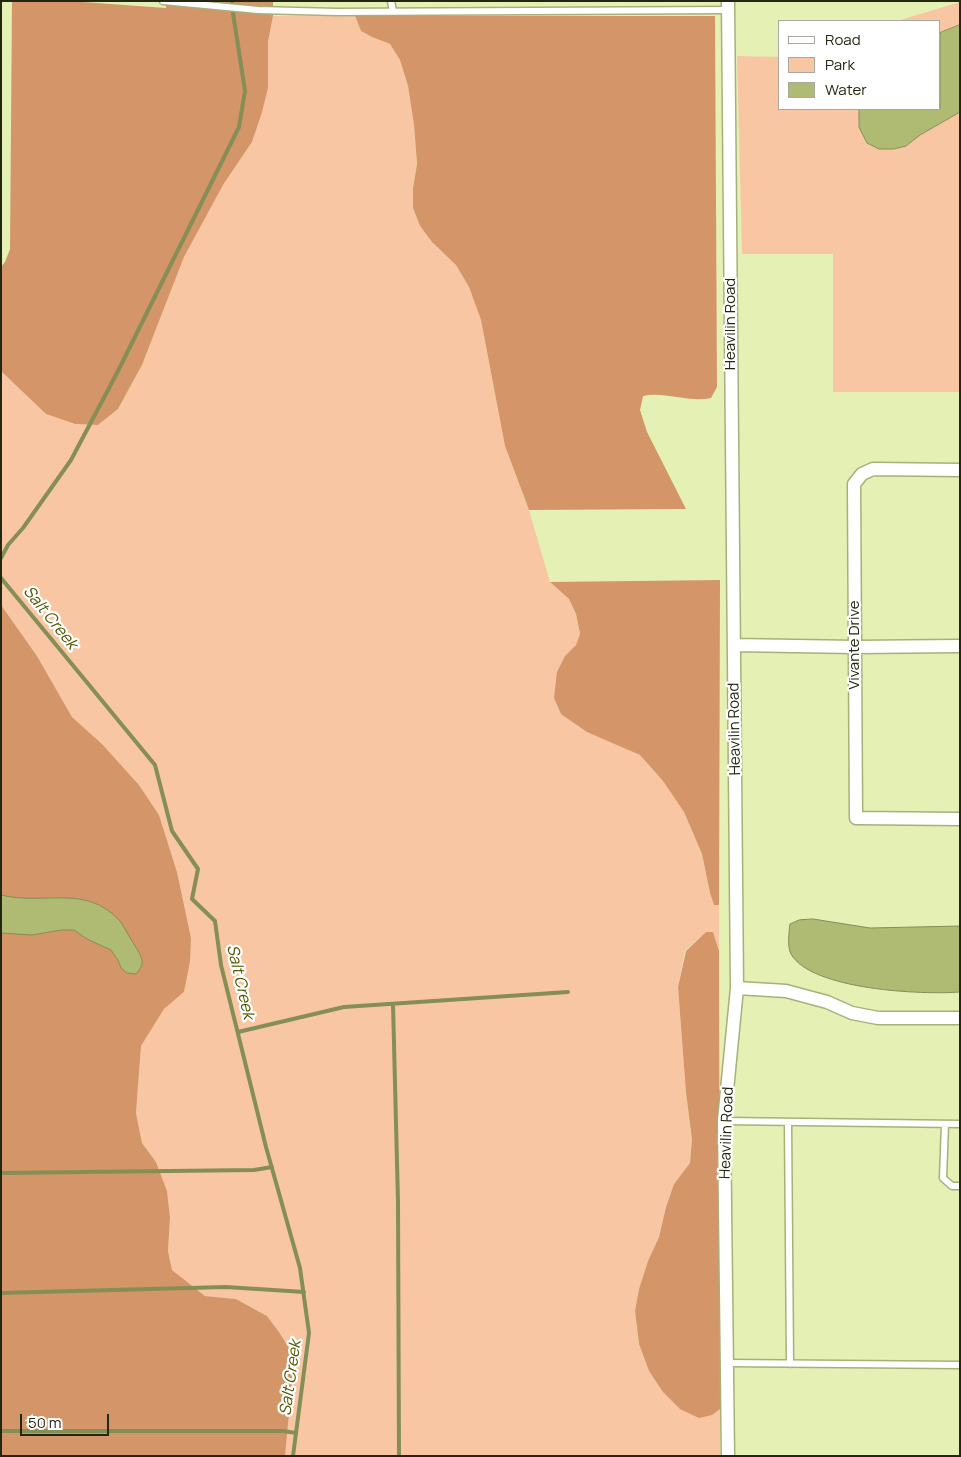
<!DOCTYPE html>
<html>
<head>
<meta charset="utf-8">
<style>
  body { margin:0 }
  #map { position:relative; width:961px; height:1457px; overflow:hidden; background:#e5f0b5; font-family:Manrope,sans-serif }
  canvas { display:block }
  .frame { position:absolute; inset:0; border:2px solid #232610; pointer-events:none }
  .legend { position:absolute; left:778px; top:20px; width:162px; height:90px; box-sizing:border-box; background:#fff; border:1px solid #a7a89f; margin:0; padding:6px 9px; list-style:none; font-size:15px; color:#232610 }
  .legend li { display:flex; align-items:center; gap:10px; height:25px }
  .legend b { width:25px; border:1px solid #a7a89f }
  .scale { position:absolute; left:20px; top:1414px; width:89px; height:22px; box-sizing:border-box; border:2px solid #232610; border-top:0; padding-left:6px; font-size:15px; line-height:18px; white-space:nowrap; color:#232610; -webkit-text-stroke:4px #fff; paint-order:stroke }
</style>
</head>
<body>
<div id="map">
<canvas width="961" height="1457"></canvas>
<div class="frame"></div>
<ul class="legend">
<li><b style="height:6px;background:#fff"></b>Road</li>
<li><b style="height:14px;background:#f9c6a3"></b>Park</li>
<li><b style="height:14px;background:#afbb72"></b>Water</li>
</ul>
<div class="scale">50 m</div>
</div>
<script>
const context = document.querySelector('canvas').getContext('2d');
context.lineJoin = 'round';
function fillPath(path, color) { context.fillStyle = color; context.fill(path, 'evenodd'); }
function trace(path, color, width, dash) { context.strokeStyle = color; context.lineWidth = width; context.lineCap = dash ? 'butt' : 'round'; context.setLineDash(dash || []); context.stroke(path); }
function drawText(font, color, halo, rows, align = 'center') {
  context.font = font + ' Manrope,sans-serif'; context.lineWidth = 4.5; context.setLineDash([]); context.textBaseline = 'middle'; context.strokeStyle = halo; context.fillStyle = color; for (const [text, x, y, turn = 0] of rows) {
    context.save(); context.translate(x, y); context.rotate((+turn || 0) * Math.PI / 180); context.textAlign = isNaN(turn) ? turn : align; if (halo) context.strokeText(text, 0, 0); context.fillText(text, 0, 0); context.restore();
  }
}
fillPath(new Path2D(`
  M960 2V25L940 33V21H897Z
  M273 16H355L361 31 372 37 390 44 400 60 408 86 414 125 417 164 413 188V208L420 226 432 242 456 265 469 287 481 320 505 446 529 510 550 582 569 599 576 614 580 635 576 645 565 657 615 743 640 755 663 781 684 812 702 854 710 893 714 905H719V951L713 932H706L685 951 678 987 686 1093 692 1139 690 1163 674 1184 666 1207 659 1237 648 1261 639 1289 635 1311 639 1344 649 1371 712 1415 720 1409V1456H285L293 1372 292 1353 279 1332 267 1316 236 1299 205 1296 172 1270 168 1251 170 1217 167 1191 156 1162 142 1143 136 1113 141 1046 164 1009 184 992 191 938 177 872 159 815 139 785 102 744 72 717 37 656 1 605V371L46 414 74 424 98 425 118 409 142 365 184 257 223 185 252 142 268 88V42Z
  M737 56 780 57V109H859V127L906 146 920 135 960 112V392H833V254H742Z`), '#f9c6a3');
fillPath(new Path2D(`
  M12 1H69L166 8V1H273V16L268 42V88L262 112 252 142 223 185 184 257 142 365 118 409 98 425 75 424 46 414 1 371V267L5 262 10 249Z
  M355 16H715L717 387 711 398C688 403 665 391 643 396L640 410 647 432 686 509 529 510 505 446 481 320 469 287 456 265 432 242 420 226 413 208V188L417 164 414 125 408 86 400 60 390 44 372 37 361 31Z
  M720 580 719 905H714L710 893 702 854 684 812 663 781 640 755 587 732 561 714 554 698 557 672 565 656 576 645 580 634 576 614 569 599 550 582Z
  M1 605 37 656 72 717 102 744 139 785 159 815 177 872 191 938 190 961 184 992 164 1009 141 1046 136 1113 142 1143 156 1162 167 1191 170 1217 168 1251 172 1270 205 1296 236 1299 267 1316 279 1332 292 1353 293 1372 285 1456H1Z
  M706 932H713L719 951 720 1409 712 1415 699 1418 680 1409 663 1392 649 1371 639 1344 635 1311 639 1289 648 1261 659 1237 666 1207 674 1184 690 1163 692 1139 686 1093 678 987 686 951Z`), '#d49568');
const water = new Path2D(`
  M960 25V112L920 135 906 146 894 149H879L867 143 859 127V109H940V33Z
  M1 895C45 906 85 883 120 921 125 928 129 937 134 944 141 956 147 963 136 974L127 973 121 968 118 960 111 950 87 939 74 930H61L32 935 1 933Z
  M813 919 870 928 960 926V992C923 995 811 990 791 954 787 947 789 932 790 924L799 920Z`);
fillPath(water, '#afbb72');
trace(water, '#858e55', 1);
trace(new Path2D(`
  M232 1V3
  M1 558 8 545 23 528 71 460 118 371 239 127 245 91 233 13
  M1 578 155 765 172 831 198 869 192 899 215 921 221 965 266 1147 300 1268 309 1333 293 1456
  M393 1004 398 1202 399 1456
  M238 1032 344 1007 568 992
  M1 1173 254 1170 272 1167
  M1 1293 226 1287 304 1292
  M1 1431H283L296 1433`), '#858e55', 4);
const service = new Path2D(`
  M163 1 258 10 337 12 728 10
  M391 1 393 11
  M724 1121 960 1124
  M788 1122 790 1364
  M945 1124 943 1178 952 1186H960
  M727 1363 960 1365`);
const minor = new Path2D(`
  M960 470 873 469 862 474 854 484 856 818 960 819
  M734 645 855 647 960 646
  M737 988 786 991 827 1002 852 1013 878 1018H960
  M728 1456 724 1121 737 988 728 1`);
trace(service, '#a7b079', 9);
trace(minor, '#a7b079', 15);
trace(service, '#fff', 6);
trace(minor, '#fff', 12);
drawText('15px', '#232610', '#fff', [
  ["Heavilin Road",731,324,-90],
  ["Vivante Drive",855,645,-90],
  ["Heavilin Road",735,729,-91],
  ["Heavilin Road",727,1133,-88]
]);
drawText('italic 16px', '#505900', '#fff', [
  ["Salt Creek",50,618,51],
  ["Salt Creek",240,982,77],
  ["Salt Creek",291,1378,-82]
]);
</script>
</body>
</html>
